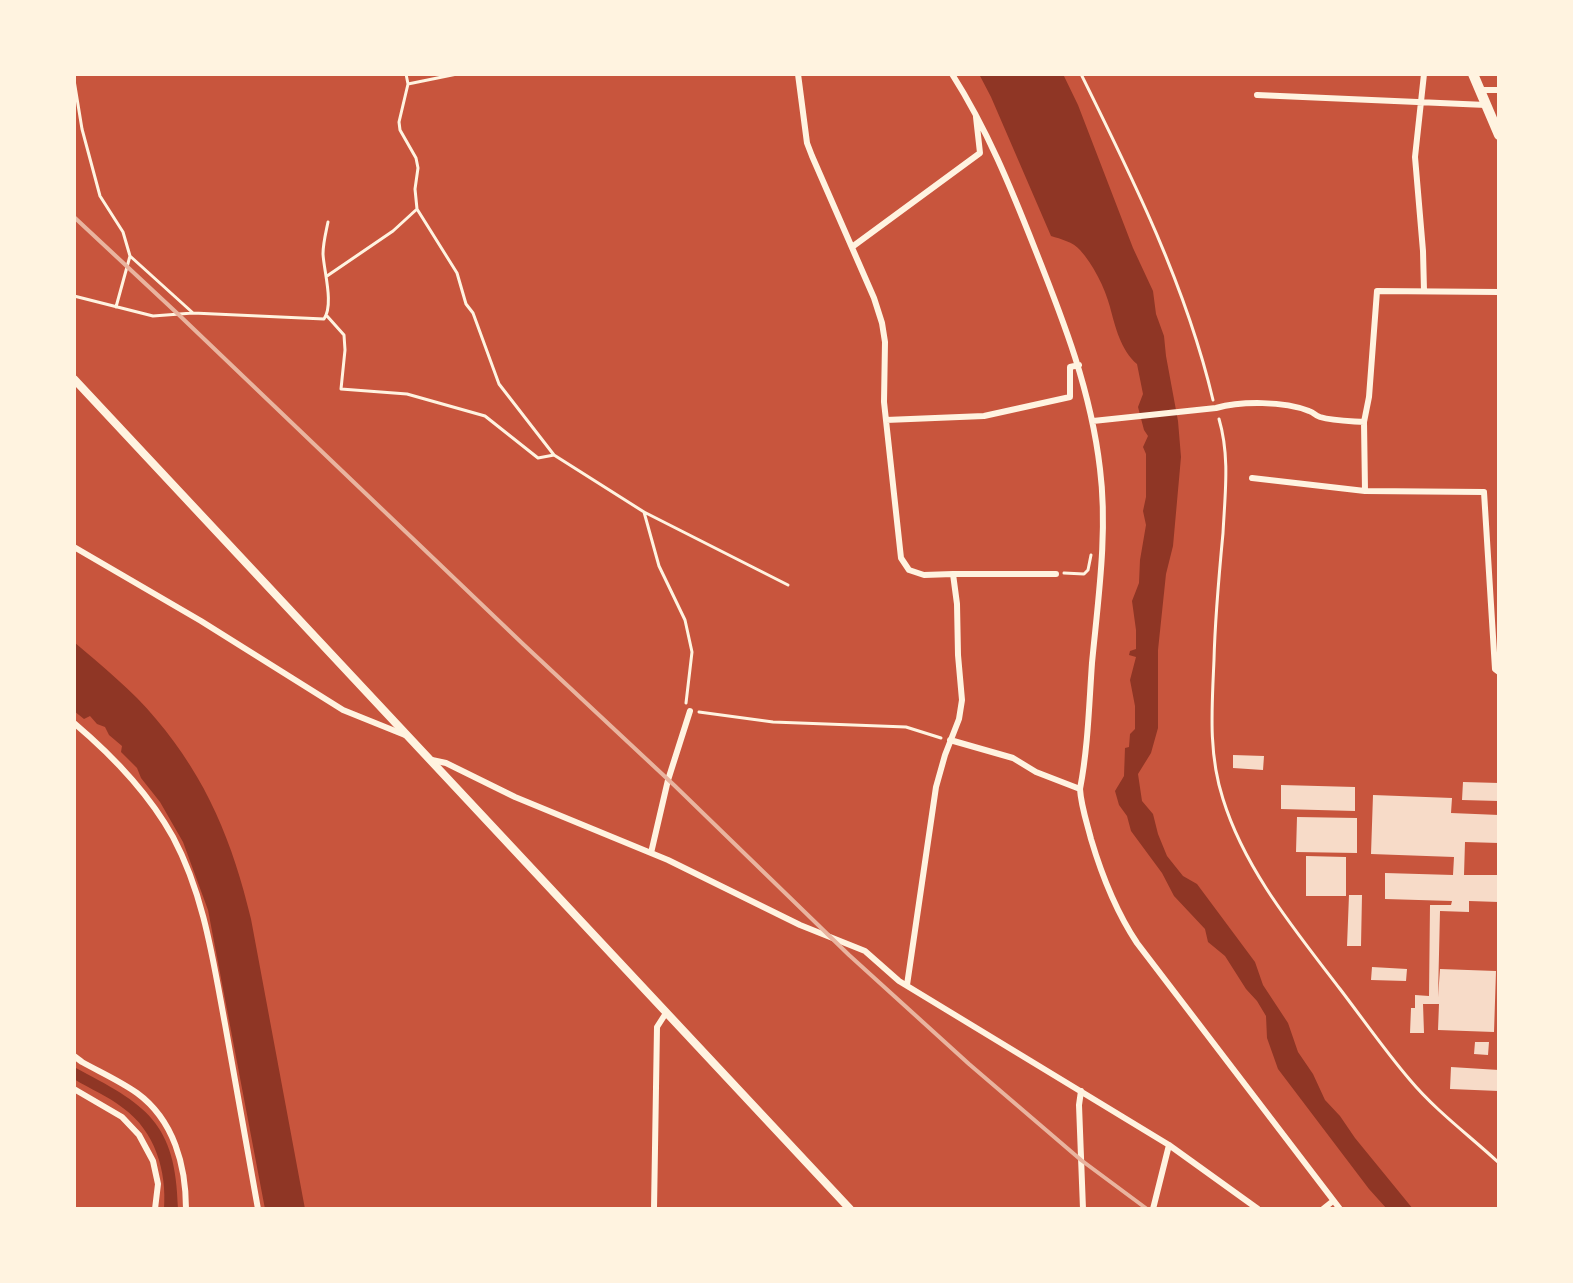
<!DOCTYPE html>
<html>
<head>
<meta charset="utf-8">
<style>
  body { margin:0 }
  #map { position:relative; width:1573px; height:1283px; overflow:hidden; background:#c8553d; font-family:Commissioner,sans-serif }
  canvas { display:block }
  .frame { position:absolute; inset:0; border:76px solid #fff3e0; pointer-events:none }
</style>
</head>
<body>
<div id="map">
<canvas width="1573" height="1283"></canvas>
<div class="frame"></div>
</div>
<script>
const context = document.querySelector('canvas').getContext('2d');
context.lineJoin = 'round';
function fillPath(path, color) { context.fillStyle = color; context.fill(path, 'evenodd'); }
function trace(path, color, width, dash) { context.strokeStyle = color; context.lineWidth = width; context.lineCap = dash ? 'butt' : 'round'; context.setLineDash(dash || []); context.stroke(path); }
fillPath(new Path2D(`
  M979 74H1063L1078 105 1133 248 1153 291 1156 314 1164 336 1166 356 1178 421 1181 457 1173 546 1166 574 1158 650V728L1151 753 1138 774 1142 801 1153 814 1158 834 1167 856 1183 876 1197 884 1255 962 1263 985 1288 1023 1298 1052 1313 1074 1325 1100 1340 1116 1355 1138 1413 1209H1387L1369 1189 1278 1069 1267 1038 1266 1016 1257 1001 1246 989 1225 956 1208 942 1205 929 1174 896 1162 873 1131 831 1127 816 1119 805 1115 791 1124 776 1125 748 1129 747 1130 734 1135 729V706L1130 680 1136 657 1129 655 1130 651 1136 649V630L1132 601 1139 583 1140 560 1146 525 1143 511 1146 497V454L1143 447 1148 436 1144 430 1138 407 1143 394 1137 364C1121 351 1115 326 1110 307 1105 288 1093 264 1080 250 1073 242 1061 239 1051 236L991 97Z
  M74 642C102 666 132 690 156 719 207 779 233 843 251 919L305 1209H265L208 910 183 842 160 802 141 778 137 768 121 752 122 746 109 735 105 727 97 724 90 716 84 719 74 711Z
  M74 1067C146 1105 176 1121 178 1209H164C167 1171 155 1131 123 1108 108 1096 90 1089 74 1079Z`), '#8f3625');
fillPath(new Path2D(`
  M1233 755 1264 756 1263 770 1233 768Z
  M1463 782 1499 783V801L1462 800Z
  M1281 785 1355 787V811L1281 809Z
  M1373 795 1452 798 1451 813 1499 815V843L1465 842 1464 875H1499V902L1469 901V912L1440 911 1438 997 1440 969 1496 971 1494 1032 1438 1030 1439 1004H1423L1424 1033H1410L1411 1008H1415V995L1429 996 1430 905H1451L1452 901 1385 899V873L1453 875 1454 857 1371 854Z
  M1297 817 1357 818V853L1296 852Z
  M1306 856 1346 857V896H1306Z
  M1349 895H1362L1361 946H1347Z
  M1372 967 1407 969 1406 981 1371 980Z
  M1475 1042H1489L1488 1055 1474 1054Z
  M1451 1067 1499 1070V1091L1450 1089Z`), '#f7dbc8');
trace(new Path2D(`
  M406 74 408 84
  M1081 74C1133 179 1186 286 1213 400
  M74 80 82 129 100 196 123 232 130 256 116 307
  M417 209 457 273 466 304 473 313 499 384 554 455 644 512 788 585
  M130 256 193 313
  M327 276 393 231 417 209 415 189 418 168 416 158 400 130 399 122 408 84 457 74
  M74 296 153 316 193 313 324 319C334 304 324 272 323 254 323 243 326 232 328 222
  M327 316 344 335 345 350 341 389 407 394 485 416 538 458 554 455
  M1219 419C1230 456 1225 494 1223 533 1219 575 1215 618 1214 660 1212 707 1208 753 1223 799 1245 870 1295 930 1340 989 1363 1019 1385 1051 1410 1080 1436 1111 1470 1136 1499 1163
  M644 512 659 566 685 620 692 652 686 703
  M1064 573 1084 574 1088 570 1091 555
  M699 712 773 722 906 727 941 738`), '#fff3e0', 3);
trace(new Path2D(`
  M798 74 807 143 812 156 874 298 882 323 885 342 884 402 901 558 909 570 924 575 953 574 957 604 958 655 962 700 959 719 945 755 936 787 907 985
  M952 74C987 129 1011 188 1035 249 1064 322 1091 391 1100 469 1108 532 1098 600 1092 663 1089 705 1088 748 1080 789 1081 806 1087 823 1091 839 1102 876 1115 910 1137 943L1340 1209
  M1480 90H1499
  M1257 95 1486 105
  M852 247 980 153 976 117
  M1424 291 1423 251 1415 157 1424 74
  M886 420 984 416 1070 397V367L1079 365
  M1093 421 1216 408C1241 401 1284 401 1309 411 1315 413 1314 415 1320 417 1333 421 1350 421 1364 422
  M1252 478 1365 491 1484 492 1495 669 1499 672
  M1365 491 1364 422 1369 397 1377 291 1499 292
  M74 547 201 621 343 710 405 735
  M953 574H1056
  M74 723C113 756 148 792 173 837 204 895 213 960 225 1024 236 1086 247 1147 258 1209
  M950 740 1013 758 1036 772 1080 789
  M432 760 446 763 515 797 668 860 800 925 865 951 899 981 1169 1145 1258 1209
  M651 853 668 780 690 711
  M74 1056 82 1062C100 1072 120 1081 137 1093 174 1120 186 1166 186 1209
  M74 1089 122 1117 139 1135 153 1161 158 1184 155 1209
  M1081 1091 1079 1105 1083 1209
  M654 1209 657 1027 666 1013
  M1153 1209 1169 1145
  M1323 1209 1333 1201`), '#fff3e0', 6);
trace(new Path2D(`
  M74 379 850 1209`), '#fff3e0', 8);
trace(new Path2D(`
  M1473 74 1499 135`), '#fff3e0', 10);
trace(new Path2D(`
  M74 217 179 315 523 644 675 786 849 955 969 1064 1081 1160 1147 1209`), '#e9b49f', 4);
</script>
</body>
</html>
